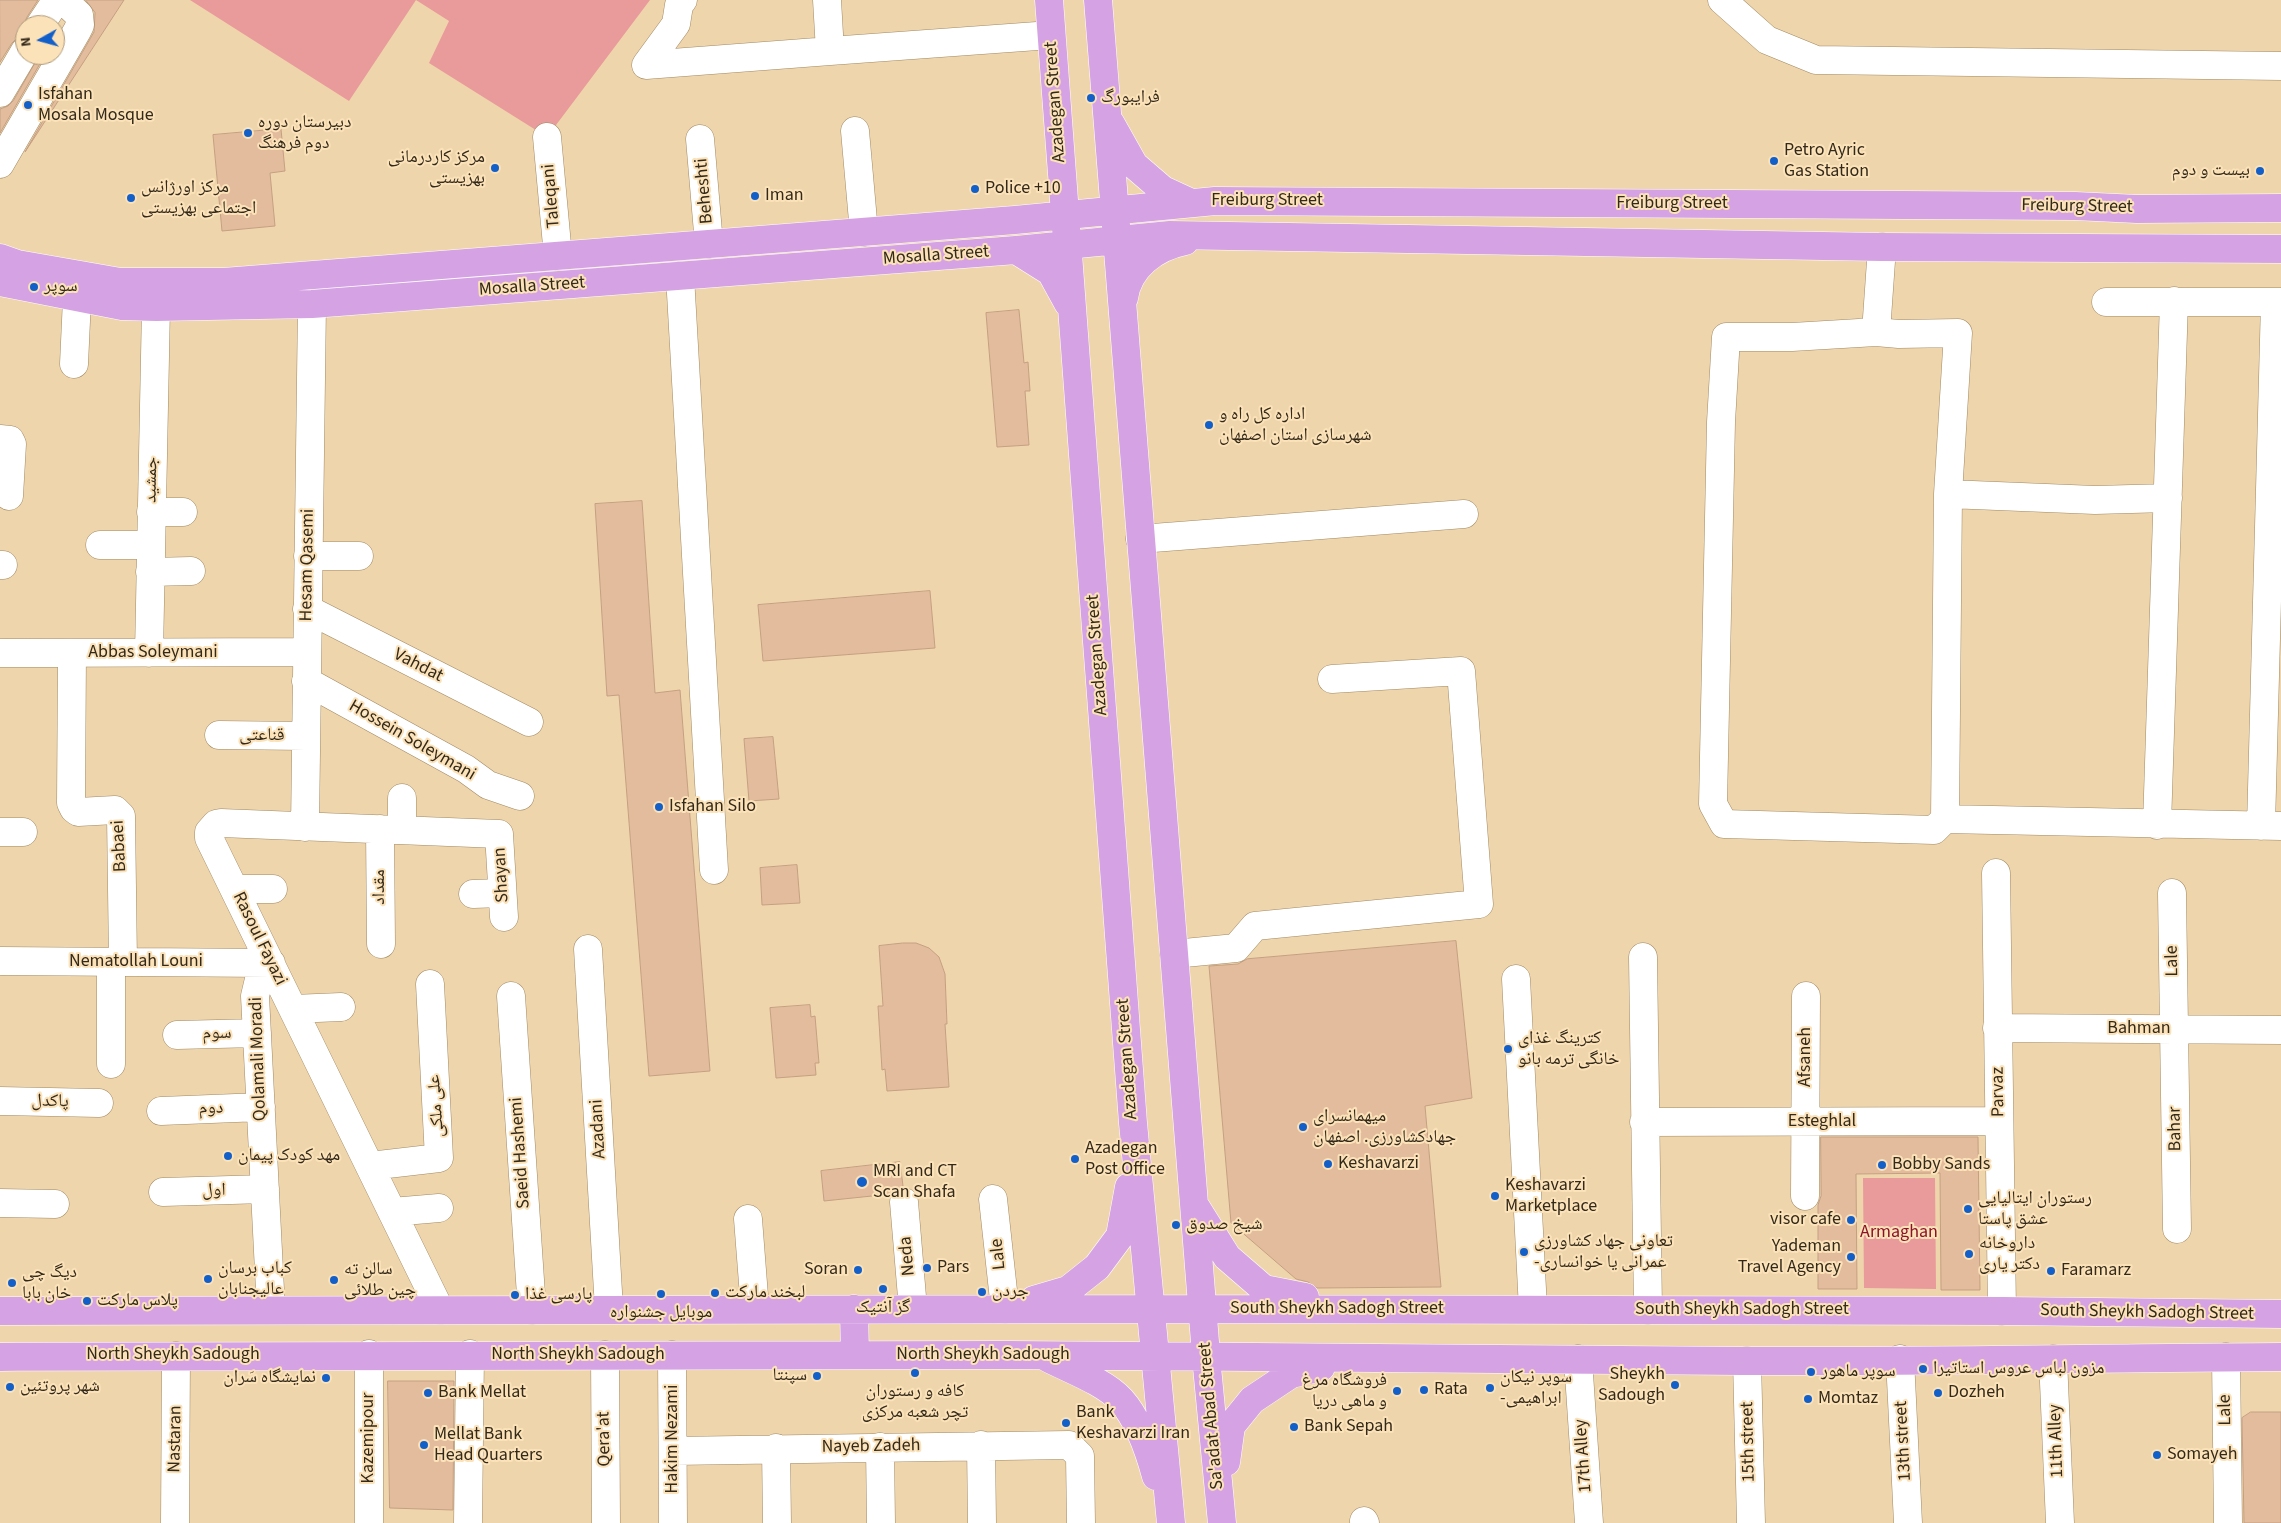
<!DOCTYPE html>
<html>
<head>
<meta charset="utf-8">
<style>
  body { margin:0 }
  #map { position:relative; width:2281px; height:1523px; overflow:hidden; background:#efd5ac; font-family:"Source Sans 3",sans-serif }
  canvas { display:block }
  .north { position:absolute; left:15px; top:15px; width:50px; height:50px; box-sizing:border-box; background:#fce2b9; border:1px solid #ac9879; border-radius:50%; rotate:263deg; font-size:14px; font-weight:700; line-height:20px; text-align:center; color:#33291a }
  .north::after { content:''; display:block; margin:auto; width:18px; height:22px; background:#135fc9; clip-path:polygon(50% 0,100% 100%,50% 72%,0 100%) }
</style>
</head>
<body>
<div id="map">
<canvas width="2281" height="1523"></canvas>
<div class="north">N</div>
</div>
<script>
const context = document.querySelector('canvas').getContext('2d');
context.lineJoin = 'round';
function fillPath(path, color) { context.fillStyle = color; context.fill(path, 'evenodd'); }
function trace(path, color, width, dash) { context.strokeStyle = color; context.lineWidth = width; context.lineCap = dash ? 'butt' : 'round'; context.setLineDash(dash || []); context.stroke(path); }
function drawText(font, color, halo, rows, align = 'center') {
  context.font = font + ' "Source Sans 3","Noto Naskh Arabic",sans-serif'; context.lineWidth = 4; context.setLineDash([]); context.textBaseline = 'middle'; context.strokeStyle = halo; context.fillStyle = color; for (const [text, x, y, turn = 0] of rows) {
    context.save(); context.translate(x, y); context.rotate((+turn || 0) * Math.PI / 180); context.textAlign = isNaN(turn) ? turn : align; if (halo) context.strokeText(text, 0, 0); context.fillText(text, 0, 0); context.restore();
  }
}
fillPath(new Path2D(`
  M190 0H416L349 101Z
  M416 0H650L547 137 429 63 449 21Z
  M1935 1178 1936 1289 1864 1288 1863 1178Z`), '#e99a9b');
const building = new Path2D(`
  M0 0H38L27 17 24 24 25 35 18 37 12 43 0 62Z
  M86 0H124L25 152 94 32 95 13Z
  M40 55H45L0 133V109L8 106 13 101Z
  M281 129 285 171 270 173 275 226 222 231 213 135Z
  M1019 310 1024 363 1028 362 1030 391H1025L1029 445 997 447 986 313Z
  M642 501 655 693 680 690 710 1071 649 1076 619 695 607 696 595 504Z
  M930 591 935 648 763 661 758 605Z
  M773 737 779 799 749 801 744 739Z
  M797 865 800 903 762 905 760 868Z
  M1456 941 1472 1098 1425 1106 1441 1287 1317 1288 1308 1282 1296 1279 1231 1223 1209 966 1238 964 1247 959Z
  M903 943H916L929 948 939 957 945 974 947 1024H945L949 1087 887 1091 885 1069 882 1070 878 1006H883L879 946Z
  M810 1005 811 1017 815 1016 819 1063H815L816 1075 776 1078 770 1008Z
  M1821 1137H1978L1980 1290H1941L1940 1173 1856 1174 1857 1289H1818V1205L1821 1196Z
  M900 1162 903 1186 896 1189 891 1194 824 1201 821 1171Z
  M388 1381H454L453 1510 390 1508Z
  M2251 1412H2281V1523H2244L2242 1418Z`);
fillPath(building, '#e3bc9e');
trace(building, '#c59f82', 1);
const minor = new Path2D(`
  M683 0 679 5 676 24 646 65 830 51 827 0
  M1722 0 1767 40 1816 60 2281 66
  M830 51 1051 35
  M0 93 25 51
  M855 131 864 232
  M547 137 558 256
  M700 139 709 244
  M0 164 77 31 80 25 79 15 65 2 56 1 40 25
  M680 276 714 870
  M2106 302H2281
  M1876 332 1899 334 1958 333 1948 494 1945 819 1934 830 1724 824 1713 804 1721 422 1726 337H1792Z
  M1876 332 1882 247
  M74 364 77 299
  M0 439 10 440 12 444 9 496
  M1948 494 2095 500 2168 498
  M151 512H183
  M1140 539 1464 514
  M100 545H151
  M308 556H359
  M0 565H3
  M150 572 191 571
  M307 609 529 722
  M0 653 306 652
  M72 653 71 803 74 809 78 812 115 810 121 816 123 962
  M149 653 156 307
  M306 681 466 769 488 785 520 796
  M219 735 306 736
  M402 798V830
  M1945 819 2281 826
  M2157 825 2174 301
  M2261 826 2275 302
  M305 827 312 304
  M380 829 381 944
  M0 832H23
  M1996 873 2002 1311
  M235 889H273
  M2172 893 2177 1229
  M473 894 502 893
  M588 949 609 1309
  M1174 954 1236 948 1255 926 1479 904 1461 671 1332 679
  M1643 957 1648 1310
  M0 961 271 963
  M1516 979 1533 1309
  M511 996 532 1310
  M293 1009 341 1007
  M1997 1028 2281 1030
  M177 1035 257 1033
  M111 1064V962
  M0 1101 99 1103
  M161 1111 261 1107
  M1644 1122 1999 1121
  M370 1166 439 1158 430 984
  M163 1192 265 1189
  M1805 1196 1806 996
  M993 1199 1005 1309
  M904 1202 913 1309
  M0 1203 55 1204
  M392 1212 439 1208
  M748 1219 755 1309
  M271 1310 255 996 260 975 271 963
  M440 1310 209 838V832L216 824 221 823 499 834 504 917
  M369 1354V1523
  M605 1355 606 1523
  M672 1355 673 1523
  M2226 1357 2228 1523
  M1578 1359 1589 1523
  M1900 1359 1908 1523
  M2053 1359 2060 1523
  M1747 1361 1751 1523
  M981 1445 982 1523
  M880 1447 881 1523
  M776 1448 777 1523
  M673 1451 1069 1445 1080 1456 1081 1523
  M1364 1521 1365 1523
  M175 1523 176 1356
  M468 1523 470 1354`);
const major = new Path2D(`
  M1049 0 1133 1123 1171 1523
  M1098 0 1207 1367 1222 1523
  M1111 124 1134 165 1163 190 1189 202
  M1016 250 1051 272 1068 303
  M0 258 17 264 120 282H224L1015 220 1215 201 2075 206 2137 209 2281 208
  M0 282 122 306 156 307 312 304 1016 250 1170 235 1882 247 2281 249
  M1124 298C1128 267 1155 247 1185 241
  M1197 1209 1227 1257 1264 1289 1305 1297
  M1034 1300 1068 1290 1097 1267 1120 1236 1129 1187
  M854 1309 855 1355
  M0 1311 1203 1309 2002 1311 2281 1314
  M0 1357C336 1354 672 1353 1009 1355 1253 1356 1498 1360 1742 1361 1922 1362 2101 1358 2281 1357
  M1048 1358C1069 1369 1105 1382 1121 1400 1139 1420 1149 1450 1156 1476
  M1226 1462 1231 1426 1252 1400 1291 1374 1321 1367`);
trace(minor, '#a18962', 29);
trace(major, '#fff', 29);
trace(minor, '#fff', 28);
trace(major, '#d5a3e3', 28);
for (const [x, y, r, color] of [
  [1091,98,5,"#135fc9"],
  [28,105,5,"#135fc9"],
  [248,133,5,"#135fc9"],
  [1774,161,5,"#135fc9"],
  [495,168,5,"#135fc9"],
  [2260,171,5,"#135fc9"],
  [975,189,5,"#135fc9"],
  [755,196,5,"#135fc9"],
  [131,198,5,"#135fc9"],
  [34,287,5,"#135fc9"],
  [1209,425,5,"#135fc9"],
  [659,807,5,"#135fc9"],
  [1508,1049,5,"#135fc9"],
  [1303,1127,5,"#135fc9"],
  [228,1156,5,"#135fc9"],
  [1075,1159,5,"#135fc9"],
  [1328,1164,5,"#135fc9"],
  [1882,1165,5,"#135fc9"],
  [862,1182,6,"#135fc9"],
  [1495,1196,5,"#135fc9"],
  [1968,1209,5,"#135fc9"],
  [1851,1220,5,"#135fc9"],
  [1176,1225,5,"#135fc9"],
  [1524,1252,5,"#135fc9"],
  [1969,1254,5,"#135fc9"],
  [1851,1257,5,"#135fc9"],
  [927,1268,5,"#135fc9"],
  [858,1270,5,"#135fc9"],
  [2051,1271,5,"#135fc9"],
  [208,1279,5,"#135fc9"],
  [334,1280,5,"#135fc9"],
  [12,1283,5,"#135fc9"],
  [883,1289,5,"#135fc9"],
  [982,1292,5,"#135fc9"],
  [715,1293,5,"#135fc9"],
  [661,1294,5,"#135fc9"],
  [515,1295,5,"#135fc9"],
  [87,1301,5,"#135fc9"],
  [1923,1369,5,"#135fc9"],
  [1811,1372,5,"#135fc9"],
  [915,1373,5,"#135fc9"],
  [817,1376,5,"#135fc9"],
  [326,1378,5,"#135fc9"],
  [1675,1385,5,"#135fc9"],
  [10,1387,5,"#135fc9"],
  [1490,1388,5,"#135fc9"],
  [1424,1390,5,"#135fc9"],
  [1397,1391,5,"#135fc9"],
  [428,1393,5,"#135fc9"],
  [1938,1393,5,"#135fc9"],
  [1808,1399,5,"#135fc9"],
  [1066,1423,5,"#135fc9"],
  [1294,1427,5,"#135fc9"],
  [424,1445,5,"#135fc9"],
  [2157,1455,5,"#135fc9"]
]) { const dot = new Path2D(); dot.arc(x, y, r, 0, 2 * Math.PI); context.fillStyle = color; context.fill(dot); trace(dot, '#fce2b9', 2); }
drawText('18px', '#33291a', '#fce2b9', [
  ["Isfahan",38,95],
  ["Mosala Mosque",38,116],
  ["فرایبورگ",1101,98],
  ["دبیرستان دوره",258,123],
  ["دوم فرهنگ",258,144],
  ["Petro Ayric",1784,151],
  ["Gas Station",1784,172],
  ["مرکز کاردرمانی",485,158,"right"],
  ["بهزیستی",485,179,"right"],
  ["بیست و دوم",2250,171,"right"],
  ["مرکز اورژانس",141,188],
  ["اجتماعی بهزیستی",141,209],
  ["Police +10",985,189],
  ["Iman",765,196],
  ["سوپر",44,287],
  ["اداره کل راه و",1219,415],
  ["شهرسازی استان اصفهان",1219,436],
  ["Isfahan Silo",669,807],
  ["کترینگ غذای",1518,1039],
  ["خانگی ترمه بانو",1518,1060],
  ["میهمانسرای",1313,1117],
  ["جهادکشاورزی. اصفهان",1313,1138],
  ["Azadegan",1085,1149],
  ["Post Office",1085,1170],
  ["مهد کودک پیمان",238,1156],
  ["Keshavarzi",1338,1164],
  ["Bobby Sands",1892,1165],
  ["MRI and CT",873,1172],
  ["Scan Shafa",873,1193],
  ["Keshavarzi",1505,1186],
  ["Marketplace",1505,1207],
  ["رستوران ایتالیایی",1978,1199],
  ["عشق پاستا",1978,1220],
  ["visor cafe",1841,1220,"right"],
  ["شیخ صدوق",1186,1225],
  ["تعاونی جهاد کشاورزی",1534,1242],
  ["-عمرانی یا خوانساری",1534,1263],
  ["داروخانه",1979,1244],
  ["دکتر یاری",1979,1265],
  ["Yademan",1841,1247,"right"],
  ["Travel Agency",1841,1268,"right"],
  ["Pars",937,1268],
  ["کباب برسان",218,1269],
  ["عالیجنابان",218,1290],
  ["سالن ته",344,1270],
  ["چین طلائی",344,1291],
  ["Soran",848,1270,"right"],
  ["Faramarz",2061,1271],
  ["دیگ چی",22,1273],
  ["خان بابا",22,1294],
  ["جردن",992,1292],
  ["لبخند مارکت",725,1293],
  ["پارسی غذا",525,1295],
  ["پلاس مارکت",97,1301],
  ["گز آنتیک",883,1308,"center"],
  ["موبایل جشنواره",661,1313,"center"],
  ["مزون لباس عروس استاتیرا",1933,1369],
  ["سوپر ماهور",1821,1372],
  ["Sheykh",1665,1375,"right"],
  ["Sadough",1665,1396,"right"],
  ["سپنتا",807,1376,"right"],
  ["نمایشگاه سَران",316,1378,"right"],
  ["سوپر نیکان",1500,1378],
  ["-ابراهیمی",1500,1399],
  ["فروشگاه مرغ",1387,1381,"right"],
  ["و ماهی دریا",1387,1402,"right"],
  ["شهر پروتئین",20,1387],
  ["Rata",1434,1390],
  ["کافه و رستوران",915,1392,"center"],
  ["تچر شعبه مرکزی",915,1413,"center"],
  ["Bank Mellat",438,1393],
  ["Dozheh",1948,1393],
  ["Momtaz",1818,1399],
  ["Bank",1076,1413],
  ["Keshavarzi Iran",1076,1434],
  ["Bank Sepah",1304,1427],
  ["Mellat Bank",434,1435],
  ["Head Quarters",434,1456],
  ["Somayeh",2167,1455]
], 'left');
drawText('18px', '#33291a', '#fce2b9', [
  ["Azadegan Street",1056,102,-94],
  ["Beheshti",705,191,-95],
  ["Taleqani",552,196,-95],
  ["Freiburg Street",1267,201],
  ["Freiburg Street",1672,204],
  ["Freiburg Street",2077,207,1],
  ["Mosalla Street",936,256,-4],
  ["Mosalla Street",532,287,-4],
  ["جمشید",152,480,-89],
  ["Hesam Qasemi",308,565,-89],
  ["Abbas Soleymani",153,653],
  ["Azadegan Street",1098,655,-94],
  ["Vahdat",418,666,27],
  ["قناعتی",262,736],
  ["Hossein Soleymani",412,741,30],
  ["Babaei",120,846,-93],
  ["Shayan",502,875,-93],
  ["مقداد",380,887,-90],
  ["Rasoul Fayazi",259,939,64],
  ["Lale",2173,961,-91],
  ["Nematollah Louni",136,962],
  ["Bahman",2139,1029],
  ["سوم",217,1034,-1],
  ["Afsaneh",1806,1057,-90],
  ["Qolamali Moradi",259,1059,-92],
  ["Azadegan Street",1128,1059,-94],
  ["Parvaz",1999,1092,-91],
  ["پاکدل",50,1102,1],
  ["علی ملکی",437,1106,-94],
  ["دوم",211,1109,-2],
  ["Esteghlal",1822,1122],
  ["Azadani",599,1129,-93],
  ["Bahar",2176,1129,-91],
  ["Saeid Hashemi",521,1153,-94],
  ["اول",214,1191,-1],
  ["Lale",999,1254,-96],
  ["Neda",908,1256,-95],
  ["South Sheykh Sadogh Street",1337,1309],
  ["South Sheykh Sadogh Street",1742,1310],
  ["South Sheykh Sadogh Street",2147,1313,1],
  ["North Sheykh Sadough",173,1355],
  ["North Sheykh Sadough",578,1355],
  ["North Sheykh Sadough",983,1355],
  ["Lale",2226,1410,-91],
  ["Sa'adat Abad Street",1212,1416,-95],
  ["Kazemipour",369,1438,-90],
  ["Nastaran",176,1439,-89],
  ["Qera'at",605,1439,-91],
  ["Hakim Nezami",673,1439,-90],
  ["13th street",1904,1441,-93],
  ["11th Alley",2057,1441,-92],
  ["15th street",1749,1442,-91],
  ["Nayeb Zadeh",871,1447,-1],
  ["17th Alley",1584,1456,-94]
]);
drawText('18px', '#8a1228', '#fce2b9', [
  ["Armaghan",1899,1233]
]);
</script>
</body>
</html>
